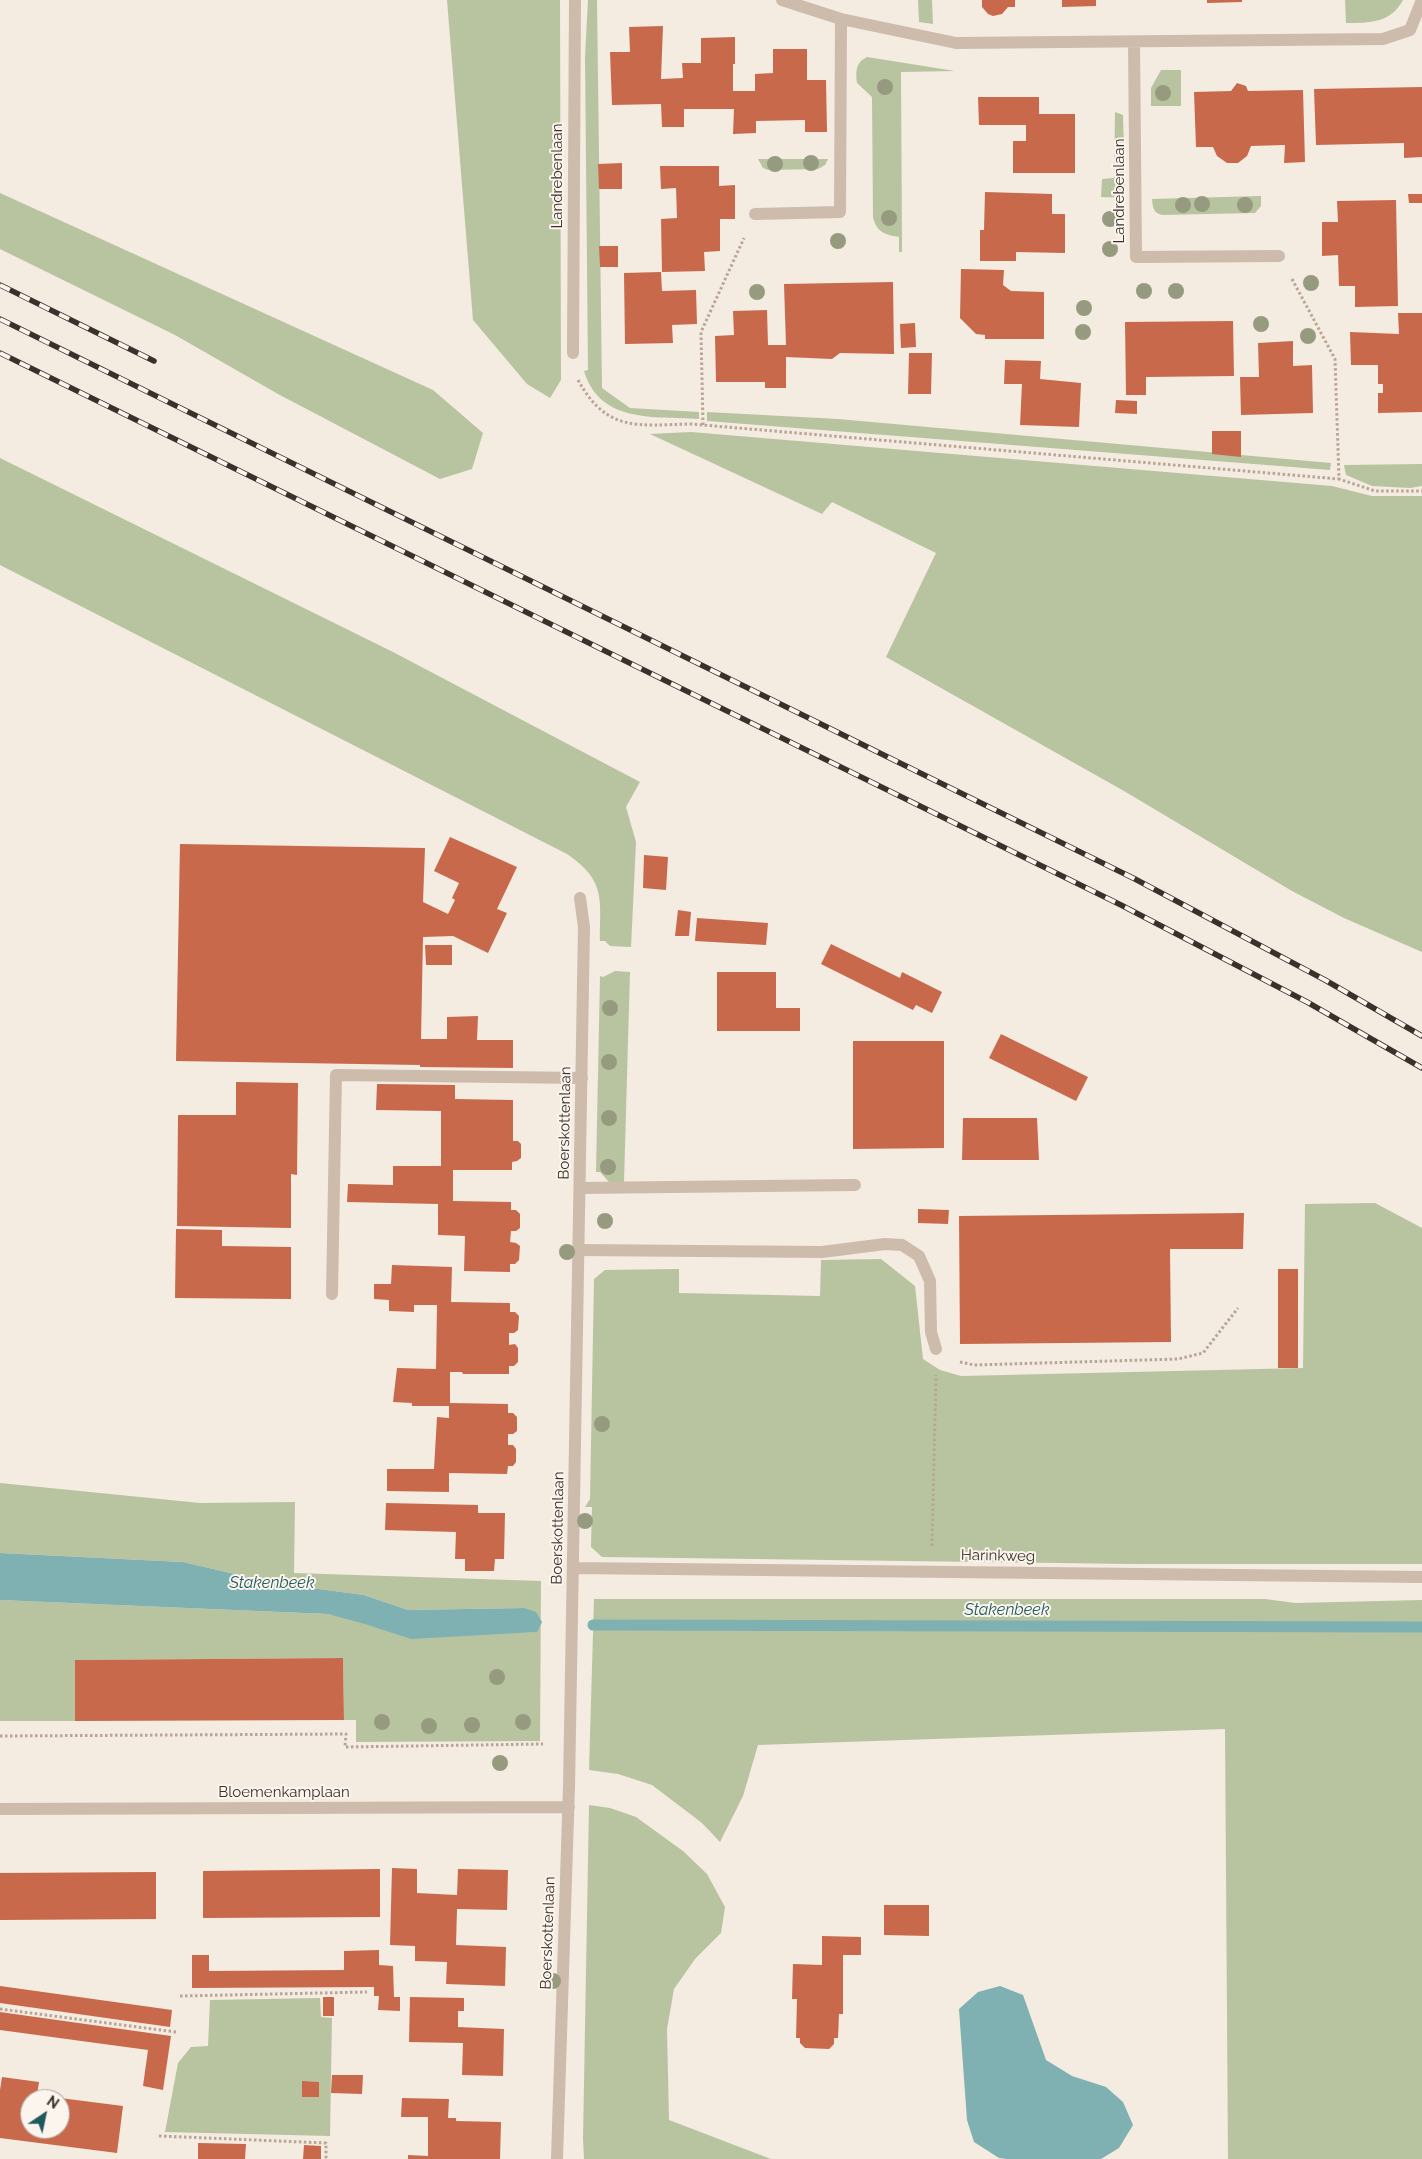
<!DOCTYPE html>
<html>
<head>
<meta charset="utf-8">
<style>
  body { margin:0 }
  #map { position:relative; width:1422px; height:2159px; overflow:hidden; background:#f4ebe1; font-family:Raleway,sans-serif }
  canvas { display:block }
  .north { position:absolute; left:20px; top:2089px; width:50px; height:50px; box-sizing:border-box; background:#fbf5ee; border:1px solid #aea6a0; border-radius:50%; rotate:34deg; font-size:14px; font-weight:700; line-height:20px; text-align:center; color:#3b302b }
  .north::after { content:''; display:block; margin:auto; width:18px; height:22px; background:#1f5a5e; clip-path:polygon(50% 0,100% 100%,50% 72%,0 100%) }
</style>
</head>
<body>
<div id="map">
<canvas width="1422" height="2159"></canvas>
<div class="north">N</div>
</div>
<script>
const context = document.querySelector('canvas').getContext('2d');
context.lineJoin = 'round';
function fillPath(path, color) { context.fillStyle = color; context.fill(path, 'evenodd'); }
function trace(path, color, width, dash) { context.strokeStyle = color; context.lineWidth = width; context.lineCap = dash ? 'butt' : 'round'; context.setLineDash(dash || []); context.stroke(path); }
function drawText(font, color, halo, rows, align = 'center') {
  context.font = font + ' Raleway,sans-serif'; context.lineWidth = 4; context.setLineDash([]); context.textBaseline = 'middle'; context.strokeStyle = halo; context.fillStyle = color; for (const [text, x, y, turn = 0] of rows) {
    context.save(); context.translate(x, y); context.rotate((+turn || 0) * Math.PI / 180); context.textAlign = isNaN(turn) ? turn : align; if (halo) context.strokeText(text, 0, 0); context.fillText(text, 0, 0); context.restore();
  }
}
fillPath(new Path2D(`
  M447 0H560L561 380 550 398 527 384 473 320Z
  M588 0H597L602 388 630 408 699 412V419C655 416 600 424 584 371L588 370 585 57Z
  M918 0H932L933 24 919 22Z
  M1345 0H1403C1391 23 1369 23 1346 23Z
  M867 57 955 71 901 72 902 252H899V237C886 235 876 232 873 217L872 97 857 83C856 72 855 63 867 57Z
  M1161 70H1181V106H1151V88Z
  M1115 112 1123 115 1125 188C1121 200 1112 197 1101 197L1102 179 1114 178Z
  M758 159H828L825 165 818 169 768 170 763 168Z
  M0 193 433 390 483 433 472 469 440 479 278 394 175 335 0 249Z
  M1261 196V206L1255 213 1162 215C1153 213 1153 207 1152 199Z
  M707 412 838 419 1331 463 1330 470 707 421Z
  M691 432 1332 486 1372 496H1422V952L1344 918 1292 891 1124 791 886 657 936 553 832 502 822 514 650 434Z
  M0 458 393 652 640 782 626 807 636 842 631 947 610 946 605 941H600C600 898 606 881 567 854L0 565Z
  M1422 464V486L1410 488 1372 486 1346 475 1344 465Z
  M615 971 630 972 624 1182H609L600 1172H596L600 976 603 977Z
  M1375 1203 1422 1228V1564H1132L602 1557 591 1547 592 1507H585L590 1499 594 1279 605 1270 679 1269V1293L820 1296 821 1260 881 1259 915 1286 923 1359 940 1370 961 1376 1303 1368 1305 1204Z
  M0 1483 200 1503 295 1502 294 1573 541 1581 540 1741 356 1742V1720H344L343 1658 75 1660V1721H0V1600L328 1614C396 1631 467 1634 537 1632L524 1608 408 1610 364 1595 273 1583 183 1562 0 1553Z
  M594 1599H1265L1295 1603 1422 1600V2159H1228L1225 1729 758 1745 743 1796 720 1842 702 1823 652 1785 618 1774 589 1770Z
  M589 1805 610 1808 636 1817 683 1851 707 1874 725 1907 721 1933 695 1959 674 1989 667 2029 669 2120 771 2159H584L583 2139Z
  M320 1998 321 2017 332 2018 330 2136 165 2132 178 2063 191 2047 208 2046 210 2000Z`), '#b8c4a0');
fillPath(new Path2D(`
  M0 1553 183 1562 273 1583 364 1595 408 1610 524 1608 536 1612 542 1622 537 1632 411 1639 365 1624 328 1614 0 1600Z
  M1000 1986 1023 1995 1046 2060 1072 2076 1106 2087 1123 2102 1133 2125 1119 2148 1101 2159H1007L999 2158 974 2142 967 2120 959 2009 978 1992Z`), '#7fb0b2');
trace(new Path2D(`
  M593 1625 1422 1627`), '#7fb0b2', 11);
fillPath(new Path2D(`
  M982 0H1015V7H1008L1002 14 993 16 988 14 982 7Z
  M1062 0H1096V6L1062 7Z
  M1207 0H1242V2L1207 3Z
  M663 26 661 79 683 78 682 63H701V38L735 37V64H733V91H755V74L773 73V49H807V80H826L827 132H805V120L756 121V133L733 134 734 109H684V127H662L661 104 612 105 610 52H630L629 27Z
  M1237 83 1246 86 1248 91 1303 90 1305 162 1284 163 1285 145 1251 146 1247 156 1238 163H1227L1217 156 1213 147H1196L1194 92 1231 91Z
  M1422 87V157L1404 158V143L1316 145 1314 89Z
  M978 97H1039V114H1075V173H1013V141H1026V125H979Z
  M622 163V189H599L598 164Z
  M660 166H719V186L735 185V219H720V251L704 252 705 271 662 272 661 219 677 218 676 188 661 189Z
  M985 192 1052 194V214H1065V253L1016 252V261H980V230H984Z
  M1408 194H1422V203H1409Z
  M1396 200 1398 306 1355 307V286H1339L1338 255 1322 256V222H1338L1337 201Z
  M599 246H618V267H600Z
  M961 269 1004 270 1003 285 1011 291 1044 292V339H985V335L976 334 960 318Z
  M661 272 662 291 696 290 697 324 672 325 673 343 625 344 624 273Z
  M893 282 894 354 840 353 832 359 786 357V388H765V382H716L715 336 734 335 733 311 767 310 768 345H786L784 284Z
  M1398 313H1422V412L1378 413V393H1383V384H1378V365H1351L1350 332 1399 334Z
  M1233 321 1234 376 1146 377V395H1126L1125 322Z
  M915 323 916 347 901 348 900 324Z
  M1293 341V366L1312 365 1313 413 1241 415 1240 377H1259L1258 343Z
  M909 353H932L931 394H908Z
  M1005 360 1041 361 1040 379 1081 383 1079 427 1020 425 1022 384H1004Z
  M1116 400 1137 401V414L1115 413Z
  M1212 431H1241V457L1212 454Z
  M450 837 517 867 497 909 507 913 488 953 453 936 423 937 421 1039H447V1017L478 1016 477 1040H513V1068L420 1067V1065L176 1061 180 844 425 848 423 902 448 914 455 900 452 898 459 883 434 871Z
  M644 855 668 857 666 890 643 888Z
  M678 910 691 912 689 936H675Z
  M697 918 768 923 766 945 695 941Z
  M831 944 900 978 902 972 942 992 932 1013 916 1005 913 1010 821 964Z
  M425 945H452V965H426Z
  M717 972H776V1008H800V1031H717Z
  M1001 1034 1088 1077 1076 1101 989 1058Z
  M853 1041H944V1148L853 1149Z
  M236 1082 298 1083 297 1175 291 1174V1228L177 1226 178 1115H236Z
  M377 1084 455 1085V1099L513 1100V1141H518L521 1144V1158L517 1161 512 1162V1170H453V1201L511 1202V1210H516L520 1214V1228L516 1231H511L510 1242 516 1243 520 1246 519 1260 515 1264H510V1272L464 1271 465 1236 438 1235V1204L347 1202 348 1184 393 1185V1166H441V1111L376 1110Z
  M963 1118H1037L1039 1160H962Z
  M918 1209 949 1210 948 1224 918 1223Z
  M1244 1213 1243 1249H1170L1171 1342 960 1344 959 1216Z
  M176 1229 222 1230V1246L291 1247V1299L175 1298Z
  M392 1265 452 1267 451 1302 510 1303V1312H515L519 1316 518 1330 514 1333H509V1345L515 1344 518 1348V1362L514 1366H509V1374H463L462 1372H450V1403L508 1404V1413H513L517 1417V1431L513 1434H508V1445H513L516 1449V1462L513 1466H508L507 1474 449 1473V1492L387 1491V1469H434L437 1417 449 1418V1406H412V1403L393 1402 397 1368 436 1369 437 1305H414V1312L389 1311V1300L374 1299V1284H391Z
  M1278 1269H1298V1368H1278Z
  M386 1503 478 1505V1513H505L504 1559H495L494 1571H465V1559H455L456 1532 385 1530Z
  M343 1658 344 1720 75 1721V1660Z
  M392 1868 417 1869V1893L457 1895 458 1869 508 1870 507 1910 457 1909 456 1945 506 1947 505 1986 446 1984 447 1962 415 1961V1946L390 1945Z
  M380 1869V1917L203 1918V1871Z
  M156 1872V1919L0 1920V1873Z
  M884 1905H929V1936L884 1935Z
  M822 1936 861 1937V1955H843V2014H839L838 2038H834V2044L829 2049 805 2048 800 2043V2038H796L797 1999H792L793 1964 822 1965Z
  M379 1950V1965L393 1966 394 1997H400V2011L378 2010 379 1996H374V1987L192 1988V1955H209V1971L344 1970V1951Z
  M0 1986 172 2010 170 2027 0 2003Z
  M323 1997H334V2016H323Z
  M410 1997 464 1998V2011H458V2027L504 2029 503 2076 462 2075 463 2043 409 2042Z
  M0 2012 171 2036 163 2090 143 2086 148 2050 0 2030Z
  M332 2075H363L362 2094 331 2093Z
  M2 2077 39 2082 37 2095 59 2098 30 2099V2129H60V2098L123 2106 117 2153 0 2138V2090Z
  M302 2081 319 2082V2097H302Z
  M402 2098 449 2099 448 2118H456V2121L501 2122 500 2159H408V2155L428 2156V2117H401Z
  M198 2143 246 2144 245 2159H198Z
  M304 2145 321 2146V2159H303Z`), '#c8694b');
trace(new Path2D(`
  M1292 279 1335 359 1339 479 1375 491H1422
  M578 380C607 433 638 425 691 424L1339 479
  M703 425 701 332 744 238
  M960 1362 974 1365 1178 1359 1203 1353 1238 1308
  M932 1546 936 1375
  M0 1736 346 1734 345 1747 543 1744
  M180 1996 367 1992
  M0 2009 176 2032
  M159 2136 326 2143V2159`), '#b9a596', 3, [2.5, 2.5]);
trace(new Path2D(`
  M580 1188 855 1185
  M578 1250 822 1252 885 1244 902 1245 919 1256 930 1281 931 1332 936 1349
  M332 1294 336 1075 582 1078`), '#cdbbac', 12);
trace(new Path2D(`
  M782 0 841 19 956 43 1383 39 1410 30 1422 0
  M1134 42 1136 257 1279 256
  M755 214 840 212 841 19
  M573 353 575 0
  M573 1568 1422 1577
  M0 1809 569 1807
  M557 2159 569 1786 584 927 580 898`), '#cdbbac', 12);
const rail = new Path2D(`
  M0 285 154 361
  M0 319 1135 879 1325 980 1422 1036
  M0 353 1121 905 1307 1002 1422 1068`);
trace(rail, '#3b302b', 5.5);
trace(rail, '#fbf5ee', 4, [11]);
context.fillStyle = '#969b7f';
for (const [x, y] of [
  [885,87],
  [1163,93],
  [811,163],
  [775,164],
  [1202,204],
  [1183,205],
  [1245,205],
  [889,218],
  [1110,219],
  [838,241],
  [1110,249],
  [1311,283],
  [1144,291],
  [1176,291],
  [757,292],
  [1084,308],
  [1261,324],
  [1083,332],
  [1308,336],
  [610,1008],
  [609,1062],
  [609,1118],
  [608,1167],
  [605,1221],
  [567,1252],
  [602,1424],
  [585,1521],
  [497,1677],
  [382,1722],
  [523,1722],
  [472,1725],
  [429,1726],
  [500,1763],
  [553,1981]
]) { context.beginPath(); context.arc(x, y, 8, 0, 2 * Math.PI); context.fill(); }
drawText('15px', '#3b302b', '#fbf5ee', [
  ["Landrebenlaan",557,176,-90],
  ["Landrebenlaan",1119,191,-90],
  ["Boerskottenlaan",565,1123,-89],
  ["Boerskottenlaan",558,1528,-89],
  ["Harinkweg",998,1556,1],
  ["Bloemenkamplaan",284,1792],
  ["Boerskottenlaan",548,1933,-88]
]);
drawText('italic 16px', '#1f5a5e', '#fbf5ee', [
  ["Stakenbeek",272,1583],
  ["Stakenbeek",1007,1610]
]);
</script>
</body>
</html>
